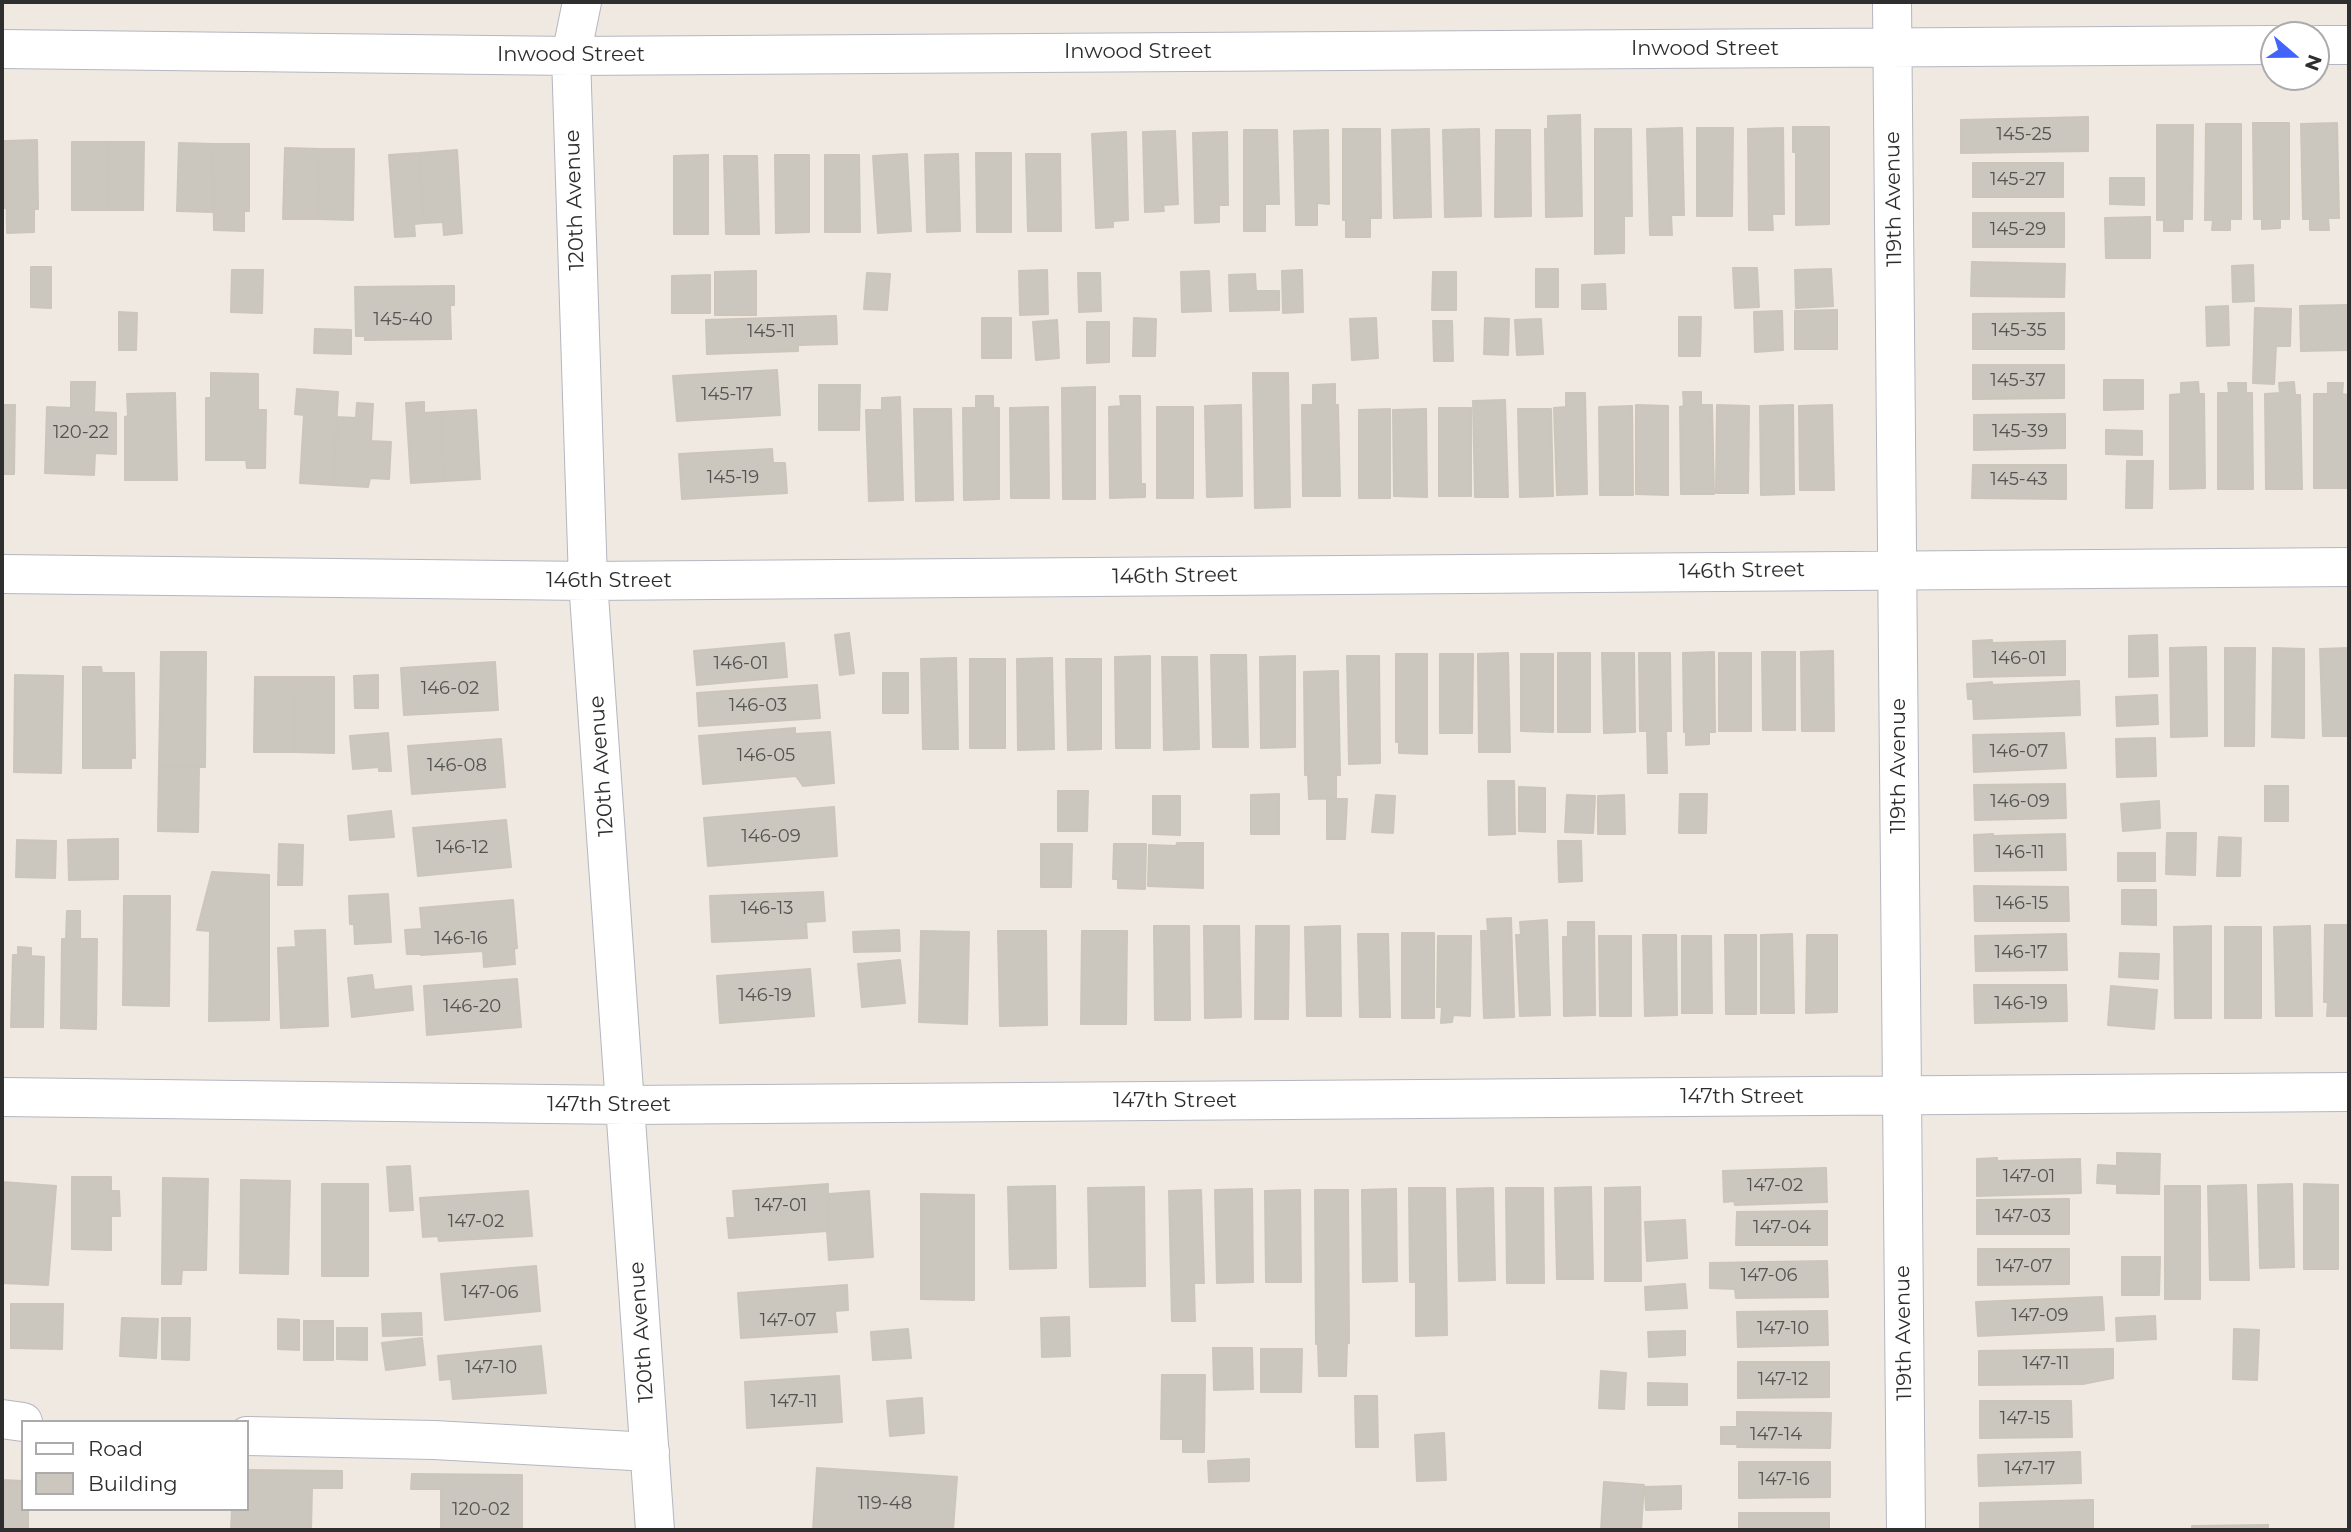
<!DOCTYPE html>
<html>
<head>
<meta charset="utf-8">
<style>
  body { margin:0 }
  #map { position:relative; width:2351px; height:1532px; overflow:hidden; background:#efe9e1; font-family:Montserrat,sans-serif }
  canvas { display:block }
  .frame { position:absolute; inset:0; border:4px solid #2e2e2e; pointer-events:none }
  .legend { position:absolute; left:21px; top:1420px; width:228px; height:91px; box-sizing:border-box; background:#fff; border:2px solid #ababab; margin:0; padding:9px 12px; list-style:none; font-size:21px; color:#2e2e2e }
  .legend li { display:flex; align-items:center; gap:14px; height:35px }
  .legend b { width:35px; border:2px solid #ababab }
  .north { position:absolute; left:2260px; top:21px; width:70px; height:70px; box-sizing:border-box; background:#fff; border:2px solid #ababab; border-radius:50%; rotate:110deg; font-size:19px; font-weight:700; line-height:28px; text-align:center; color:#2e2e2e }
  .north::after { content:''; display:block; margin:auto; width:24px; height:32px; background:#4264fb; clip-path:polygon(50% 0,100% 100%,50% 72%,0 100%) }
</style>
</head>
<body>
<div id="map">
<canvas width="2351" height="1532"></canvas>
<div class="frame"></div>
<ul class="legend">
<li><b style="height:9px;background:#fff"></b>Road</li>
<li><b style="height:19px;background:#cbc7bf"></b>Building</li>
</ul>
<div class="north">N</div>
</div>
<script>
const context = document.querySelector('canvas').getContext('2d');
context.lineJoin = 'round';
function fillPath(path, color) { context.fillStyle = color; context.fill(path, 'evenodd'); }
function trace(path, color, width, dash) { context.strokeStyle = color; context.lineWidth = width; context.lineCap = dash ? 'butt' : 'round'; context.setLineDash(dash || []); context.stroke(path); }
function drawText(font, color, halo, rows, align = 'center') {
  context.font = font + ' Montserrat,sans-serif'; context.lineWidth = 5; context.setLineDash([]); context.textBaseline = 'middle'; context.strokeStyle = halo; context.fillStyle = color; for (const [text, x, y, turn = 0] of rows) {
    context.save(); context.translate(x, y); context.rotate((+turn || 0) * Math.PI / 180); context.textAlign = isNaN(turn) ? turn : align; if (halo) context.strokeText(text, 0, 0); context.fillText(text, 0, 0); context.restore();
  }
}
const building = new Path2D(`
  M1580 115 1582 216 1546 217 1545 129H1548V116Z
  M2088 117V151L1961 153V120Z
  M2253 123H2289V219H2280V228L2262 229V219H2254Z
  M2337 123 2339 218H2328L2329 230H2310V219H2303L2301 124Z
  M2206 124H2241V219H2230V230H2212L2213 220H2205Z
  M2157 125H2193L2192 219H2183V231H2164V220H2157Z
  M1793 127H1829V224L1796 225V152H1793Z
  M1682 128 1684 215H1671L1672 235H1650L1647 129Z
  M1697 128H1733L1732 216H1697Z
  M1783 128 1784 214H1772L1773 230H1749L1748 129Z
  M1343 129H1380L1381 218H1370V237H1346V220H1343Z
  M1429 129 1431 217 1394 218 1392 130Z
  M1479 129 1481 216 1445 217 1443 130Z
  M1595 129H1631L1632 216H1624V253L1595 254Z
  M1244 130H1277L1279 204H1265V231H1244Z
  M1328 130 1329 204 1317 203V225H1296L1294 131Z
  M1496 130H1530L1531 216 1495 217Z
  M1175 131 1178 204 1163 205 1164 211 1145 212 1143 132Z
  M1126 132 1128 220 1113 221V227L1096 228 1092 134Z
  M1227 132 1228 205H1219V222L1195 223 1193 133Z
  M37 140 38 209H34V232L7 233 6 141Z
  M2 141H6V208H2Z
  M72 142H109L107 210H72Z
  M109 142H144L143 210H107Z
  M179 143 213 144 212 212 177 211Z
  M213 144H249V211H244V231L214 230Z
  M285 148 320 149 318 219H283Z
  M320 149H354L353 220 318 219Z
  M457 150 462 233 444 235 443 222 424 223 419 153Z
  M419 153 424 223 414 224 415 236 395 237 389 155Z
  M976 153H1011V232H977Z
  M907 154 911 231 878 233 873 156Z
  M958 154 960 231 927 232 925 155Z
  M1026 154H1060L1061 231H1028Z
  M708 155V234H674V156Z
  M775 155H809V232L776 233Z
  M825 155H859L860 232H825Z
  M724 156H757L759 234H726Z
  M1973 163H2063V197H1973Z
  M2110 178H2144V205L2110 204Z
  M1973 213H2064V247H1973Z
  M2150 217V258H2106L2105 218Z
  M1972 262 2065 264 2064 297 1971 296Z
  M2253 265 2254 301 2233 302 2232 266Z
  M31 267H51V308L31 307Z
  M1733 268H1757L1759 307 1735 308Z
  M1536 269H1558V307H1536Z
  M1831 269 1833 306 1796 308 1795 270Z
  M232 270H263L262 313 231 312Z
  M1047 270 1048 314 1020 315 1019 271Z
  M1302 270 1303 312 1283 313 1282 271Z
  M756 271V315H715V272Z
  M1209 271 1211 311 1182 312 1181 272Z
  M1433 272H1456V310H1432Z
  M867 273 890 274 887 310 864 309Z
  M1078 273H1100L1101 311 1079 312Z
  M1255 274 1256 291H1279V310L1230 311 1229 275Z
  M710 275V313H672V276Z
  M1605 284 1606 309H1582V285Z
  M454 286V305H450L451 339 365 340V336H356L355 287Z
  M2348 305 2349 350 2301 351 2300 306Z
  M2228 306 2229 345 2207 346 2206 307Z
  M2255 308 2291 309 2290 346H2276L2274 384 2253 383Z
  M1837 310V349H1795V311Z
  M1782 311 1783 350 1755 352 1754 312Z
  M119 312 137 313 136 350H119Z
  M2064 313V349H1973V314Z
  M836 316 837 344 798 345V351L707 354 706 320Z
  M1679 317H1701L1700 356H1679Z
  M982 318H1011V358H982Z
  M1134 318 1156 319 1155 356H1133Z
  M1376 318 1378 358 1352 360 1350 319Z
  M1485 318 1509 319 1508 355 1484 354Z
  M1541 319 1543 354 1517 355 1515 320Z
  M1057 320 1059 358 1036 360 1033 322Z
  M1433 321H1452L1453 361H1434Z
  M1087 322H1109V362L1087 363Z
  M315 329 351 330V354L314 353Z
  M1973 365H2064V398L1973 399Z
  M777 370 780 415 677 421 673 376Z
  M211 373 258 374V410H266L265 468H247L246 460H206V398H211Z
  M1253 373H1288L1290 507 1255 508Z
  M2104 380H2143V409L2104 410Z
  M71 382H95L94 412 116 413V454L95 453 94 475 45 473 47 407 71 408Z
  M2198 382 2199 394H2204L2205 488 2170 489V395L2181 394V383Z
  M2294 382 2295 395H2300L2302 489H2266L2265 394 2280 393 2279 383Z
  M2228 383H2246V393H2252L2253 489H2218V393H2229Z
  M2328 383H2343L2342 394 2349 395V488H2314V394H2328Z
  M1335 384V405H1338L1340 496H1303L1302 405H1313V385Z
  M819 385H860L859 430H819Z
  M1095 387V499H1063L1062 388Z
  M297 389 338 392 333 485 300 483 304 415 295 414Z
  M1683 392H1701V405H1712L1714 494H1681L1680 407 1684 406Z
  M175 393 177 480H125V417L128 416 127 394Z
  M1566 393H1585L1587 494 1557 495 1554 408 1566 407Z
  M976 396H993V408H999V499L964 500 963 408H976Z
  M1120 396H1140L1141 484H1145V497L1110 498 1109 407 1121 406Z
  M900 397 903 500 869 501 866 410H882V398Z
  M1505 400 1508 497H1475L1473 401Z
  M424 402V413L440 412 444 481 411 483 406 403Z
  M357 403 373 404 371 441 391 442 389 479 370 478 368 487 333 485 337 417 356 418Z
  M2 405H15L14 474H2Z
  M1241 405 1242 496 1207 497 1205 406Z
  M1636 405 1668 406V495L1636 494Z
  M1717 405 1749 406 1748 493H1716Z
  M1793 405 1794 494 1761 495 1760 406Z
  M1832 405 1834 490H1800L1799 406Z
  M1632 406 1633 495H1600L1599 407Z
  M1048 407 1049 498H1011L1010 408Z
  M1157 407H1193V498H1157Z
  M1439 408H1471V496H1439Z
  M914 409H951L953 500 916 501Z
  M1390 409V498H1359V410Z
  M1426 409 1427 497 1394 496 1393 410Z
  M1518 409H1551L1553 496 1520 497Z
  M476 410 480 479 444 481 440 412Z
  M2065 414V448L1974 450V415Z
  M2106 430 2142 431V455L2106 454Z
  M772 449 773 463H785L787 493 682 499 679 454Z
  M2127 461H2153L2152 508H2126Z
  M1973 465H2066V499L1972 498Z
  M849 633 854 673 840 675 835 635Z
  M2157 635 2158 676 2129 677V636Z
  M1992 640V643L2065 641V675L1974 677 1973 641Z
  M784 643 787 677 697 685 694 651Z
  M2206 647 2207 736 2171 737 2170 648Z
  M2225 648H2255L2254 746H2225Z
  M2273 648 2304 649V738L2272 737Z
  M2349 648V736H2323L2320 649Z
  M1833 651 1834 731H1802L1801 652Z
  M161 652H206L205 767H159Z
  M1714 652 1715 732H1709V744L1686 745V732H1684L1683 653Z
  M1762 652H1795V730H1763Z
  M1508 653 1510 752H1479L1478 654Z
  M1558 653H1590V732H1558Z
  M1602 653H1634L1635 732 1604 733Z
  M1639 653H1670L1671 731H1666L1667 773H1648L1647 731H1640Z
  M1719 653H1751V731H1719Z
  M1396 654H1427V754L1399 753V742H1396Z
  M1440 654H1473L1472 733H1440Z
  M1521 654H1553V732L1521 731Z
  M1211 655H1246L1248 747H1213Z
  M1150 656V748H1116L1115 657Z
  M1295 656V747L1261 748 1260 657Z
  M1347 656H1379L1380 763 1349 764Z
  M1162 657H1197L1199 749 1164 750Z
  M956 658 958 749H923L921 659Z
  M1052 658 1054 749 1018 750 1017 659Z
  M970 659H1005V748H970Z
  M1066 659H1101V749L1068 750Z
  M495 662 498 710 404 715 401 668Z
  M83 667H101L102 673H134L135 758H131V768H83Z
  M1338 671 1340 775H1336V798L1309 799 1308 775H1305L1304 672Z
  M883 673H908V713H883Z
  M15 675 63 676 61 773 14 772Z
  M378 675V708H355L354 676Z
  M255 677H296L295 752H254Z
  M296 677H334V753L295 752Z
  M2079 681 2080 715 1974 719 1973 699H1968L1967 684 1992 682V685Z
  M817 685 820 718 699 726 697 693Z
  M2157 695 2158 724 2117 726 2116 697Z
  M795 728V734L830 732 834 783 803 786 796 776 703 784 699 736Z
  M388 733 391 771H379V767L353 769 350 736Z
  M2064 733 2066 768 1974 772 1973 735Z
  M2155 738 2156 776 2117 777 2116 739Z
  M501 739 505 787 412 794 408 746Z
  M159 767H199L198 832 158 831Z
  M1488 781H1514L1515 834 1489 835Z
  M2065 784 2066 818 1975 820 1974 785Z
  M2265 786H2288V821H2265Z
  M1519 787 1545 788V832L1519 831Z
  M1058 791H1088L1087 831H1058Z
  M1279 794V834H1251V795Z
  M1680 794H1707L1706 833H1679Z
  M1376 795 1395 796 1393 833 1372 832Z
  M1567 795 1595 796 1593 833 1565 832Z
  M1624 795 1625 834H1598V796Z
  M1153 796H1180V835L1153 834Z
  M1327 799H1347L1345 839H1327Z
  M2159 801 2160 828 2123 831 2121 804Z
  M834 807 837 856 708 866 704 818Z
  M391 811 394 837 350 840 348 816Z
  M506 820 511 867 418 876 413 828Z
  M2167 833H2196L2195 875 2166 874Z
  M1993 834V836L2065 834 2066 870 1975 871 1974 835Z
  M2219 837 2241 838 2240 876H2217Z
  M118 839V879L69 880 68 840Z
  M17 840 56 841 55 878 16 877Z
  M1558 841H1581L1582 881 1559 882Z
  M1177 843H1203V888L1148 886 1149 845 1176 846Z
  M279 844 303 845 302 885H278Z
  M1041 844H1072L1071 887H1041Z
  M1114 844H1146L1145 889 1118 888V879H1113Z
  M2118 853H2155V881H2118Z
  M212 872 269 875V1020L209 1021 210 931 197 930Z
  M1974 886 2068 887 2069 921H1975Z
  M2122 890H2156V925L2122 924Z
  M823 892 825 921 806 922 807 938 712 942 710 896Z
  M388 894 391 942 355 944 354 924H350L349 896Z
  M124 896H170L169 1006 123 1005Z
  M513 900 517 948 514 949 515 964 484 967 483 951 421 955V954H407L405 930 422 929 420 908Z
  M67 911H80V939H97L96 1029 61 1028 62 939H66Z
  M1511 918 1514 1017 1484 1018 1481 931H1488L1487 919Z
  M1547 920 1550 1015 1520 1016 1516 935H1521L1520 922Z
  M1568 922H1594L1595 1015 1564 1016 1563 937H1568Z
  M2325 925H2349V1016H2327L2328 1002H2324Z
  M1154 926H1189L1190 1020H1155Z
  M1204 926H1239L1241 1017 1205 1018Z
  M1256 926H1289L1288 1019H1255Z
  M1340 926 1341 1016H1307L1305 927Z
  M2211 926V1018H2175L2174 927Z
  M2310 926 2312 1016H2276L2274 927Z
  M2225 927H2261V1018H2225Z
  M325 930 328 1026 281 1028 278 948 296 947 295 931Z
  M899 930 900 951 854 952 853 932Z
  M921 931 969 932 967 1024 919 1022Z
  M998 931H1046L1047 1025 1000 1026Z
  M1082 931H1127L1126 1024H1081Z
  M1402 933H1434V1018H1402Z
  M1358 934H1388L1390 1017H1360Z
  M1792 934 1794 1013H1761V935Z
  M2066 934 2067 970 1976 971 1975 936Z
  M1643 935H1676L1677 1015 1645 1016Z
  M1725 935H1756V1014H1726Z
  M1807 935H1837V1012L1806 1013Z
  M1438 936H1471L1470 1016 1453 1015 1452 1022 1441 1023 1442 1007H1437Z
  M1599 936H1631V1016H1600Z
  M1682 936H1711L1712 1013H1682Z
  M18 947 31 948V956L44 957 43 1027H11L13 955H18Z
  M2120 953 2159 954 2158 979 2119 977Z
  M900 960 905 1003 862 1007 858 964Z
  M810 969 814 1016 720 1023 717 976Z
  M372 975 374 990 411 986 413 1010 352 1017 348 978Z
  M517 979 521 1027 427 1035 424 986Z
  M1974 985H2066L2067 1021 1975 1023Z
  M2111 986 2157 990 2154 1029 2108 1025Z
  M2117 1153 2160 1154 2159 1194 2117 1193V1184L2097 1183 2098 1165 2117 1166Z
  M1997 1158V1161L2080 1159 2081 1193 1977 1196V1159Z
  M410 1166 413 1210 390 1211 387 1167Z
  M1826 1168 1827 1202 1735 1205 1734 1201 1724 1202 1723 1171Z
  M72 1177H111V1191H119L120 1216H111V1250L72 1249Z
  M163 1178 208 1179 206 1270H182L181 1284H162Z
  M241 1180 290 1181 288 1274 240 1273Z
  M2 1182 56 1186 48 1285 2 1283Z
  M322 1184H368V1276H322Z
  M828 1184 827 1231 729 1238 727 1218H735L733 1191Z
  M2292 1184 2294 1267 2260 1268 2258 1185Z
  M2304 1184 2338 1185V1269H2304Z
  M2246 1185 2249 1280H2210L2208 1186Z
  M1055 1186 1056 1268 1010 1269 1008 1187Z
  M2165 1186H2200V1299H2165Z
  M1144 1187 1145 1286 1090 1287 1088 1188Z
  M1591 1187 1593 1279H1557L1555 1188Z
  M1640 1187 1641 1281H1605V1188Z
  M1409 1188H1445L1447 1335 1416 1336V1282H1410Z
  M1493 1188 1495 1280 1459 1281 1457 1189Z
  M1506 1188H1543L1544 1283H1507Z
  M1252 1189 1253 1282 1217 1283 1215 1190Z
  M1396 1189 1397 1281 1363 1282 1362 1190Z
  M1201 1190 1204 1283H1194L1195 1321H1172L1169 1191Z
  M1300 1190 1301 1282H1266L1265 1191Z
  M1315 1190H1348L1349 1343H1347L1346 1376H1319L1318 1344H1316Z
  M528 1191 532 1236 439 1241 438 1236 423 1237 420 1198Z
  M869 1191 873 1257 829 1260 827 1231 829 1194Z
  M921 1194 974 1195V1300L921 1299Z
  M2069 1199V1234H1977V1200Z
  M1827 1211V1245H1736L1737 1212Z
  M1685 1220 1687 1258 1647 1261 1645 1222Z
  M1978 1249H2069V1284L1978 1285Z
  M2122 1257H2160L2159 1295H2122Z
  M1827 1261 1828 1297 1736 1298 1735 1289 1710 1288V1263Z
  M536 1266 540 1311 445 1320 441 1274Z
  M1685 1284 1687 1308 1646 1310 1645 1287Z
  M847 1285 848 1310 835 1311 837 1332 741 1338 738 1293Z
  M2102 1297 2104 1330 1978 1336 1976 1302Z
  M11 1304H63L62 1349 11 1348Z
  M1827 1311 1828 1345 1738 1347 1737 1312Z
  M421 1313 422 1335 383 1336 382 1314Z
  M2155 1316 2156 1339 2117 1341 2116 1318Z
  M1069 1317 1070 1356 1042 1357 1041 1318Z
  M122 1318 158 1319 156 1358 120 1356Z
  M162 1318H190L189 1360 162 1359Z
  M278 1319 299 1320V1350L278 1349Z
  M304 1321H333V1360H304Z
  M337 1328H367V1360L337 1359Z
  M908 1329 911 1358 873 1360 871 1332Z
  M2234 1329 2259 1330 2257 1380 2233 1379Z
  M1685 1331V1355L1649 1357 1648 1332Z
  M422 1338 425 1365 386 1370 382 1343Z
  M541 1346 546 1393 453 1399 451 1379 440 1380 438 1356Z
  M1213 1348H1252L1253 1389 1214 1390Z
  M1261 1349H1302L1301 1392H1261Z
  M2113 1349V1378L2083 1384 1979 1385V1351Z
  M1738 1362H1829V1397L1738 1398Z
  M1601 1371 1626 1373 1624 1409 1599 1408Z
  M1162 1375H1205L1204 1452H1183V1439H1161Z
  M839 1376 842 1422 747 1428 745 1382Z
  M1648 1383 1687 1384V1405H1648Z
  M1355 1396H1377L1378 1447H1356Z
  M922 1398 924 1433 890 1436 887 1401Z
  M1980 1401H2071L2072 1437 1980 1438Z
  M1737 1412 1831 1413 1830 1448 1737 1447 1738 1444H1721V1427H1737Z
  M1444 1433 1446 1480 1417 1481 1415 1435Z
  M2080 1452 2081 1483 1979 1486 1978 1455Z
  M1249 1459V1481L1209 1482 1208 1461Z
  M1739 1462H1830V1497L1739 1498Z
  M817 1468 957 1477 953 1530H813Z
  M247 1470 342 1471V1488H312L311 1530H231L232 1509H247Z
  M412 1474 522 1475V1530H441V1489H411Z
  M2 1480 23 1481V1509H28V1530H2Z
  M1604 1482 1644 1485 1641 1530H1601Z
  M1681 1486V1509L1646 1510 1645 1487Z
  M2093 1500V1528L1980 1530V1503Z
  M1739 1513H1829V1530H1739Z
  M2268 1525V1530H2192V1526Z`);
fillPath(building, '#cbc7bf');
trace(building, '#cbc5ba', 2);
const minor = new Path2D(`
  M582 2 571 56 588 581 655 1530
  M1892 2 1906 1530
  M2316 45H2349
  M2 49 571 56 2274 45
  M2 574 588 581 2349 567
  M2 1097 626 1105 2349 1092
  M2 1419 23 1422
  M247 1436 434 1440 650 1452`);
trace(minor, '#b4b7c1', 40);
trace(minor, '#fff', 38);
drawText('18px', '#555452', null, [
  ["145-25",2024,135],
  ["145-27",2018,180],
  ["145-29",2018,230],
  ["145-40",403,320],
  ["145-35",2019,331],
  ["145-11",771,332],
  ["145-37",2018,381],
  ["145-17",727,395],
  ["145-39",2020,432],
  ["120-22",81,433],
  ["145-19",733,478],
  ["145-43",2019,480],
  ["146-01",2019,659],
  ["146-01",741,664],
  ["146-02",450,689],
  ["146-03",758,706],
  ["146-07",2019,752],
  ["146-05",766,756],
  ["146-08",457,766],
  ["146-09",2020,802],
  ["146-09",771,837],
  ["146-12",462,848],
  ["146-11",2020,853],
  ["146-15",2022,904],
  ["146-13",767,909],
  ["146-16",461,939],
  ["146-17",2021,953],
  ["146-19",765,996],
  ["146-19",2021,1004],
  ["146-20",472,1007],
  ["147-01",2029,1177],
  ["147-02",1775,1186],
  ["147-01",781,1206],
  ["147-03",2023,1217],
  ["147-02",476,1222],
  ["147-04",1782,1228],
  ["147-07",2024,1267],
  ["147-06",1769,1276],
  ["147-06",490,1293],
  ["147-09",2040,1316],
  ["147-07",788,1321],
  ["147-10",1783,1329],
  ["147-11",2046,1364],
  ["147-10",491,1368],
  ["147-12",1783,1380],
  ["147-11",794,1402],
  ["147-15",2025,1419],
  ["147-14",1776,1435],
  ["147-17",2030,1469],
  ["147-16",1784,1480],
  ["119-48",885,1504],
  ["120-02",481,1510]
]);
drawText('21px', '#2e2e2e', '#fff', [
  ["Inwood Street",1705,49],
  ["Inwood Street",1138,52],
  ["Inwood Street",571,55],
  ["119th Avenue",1894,199,-91],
  ["120th Avenue",575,200,-92],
  ["146th Street",1742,571,-1],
  ["146th Street",1175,576,-1],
  ["146th Street",609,581],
  ["120th Avenue",602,766,-94],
  ["119th Avenue",1899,766,-90],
  ["147th Street",1742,1097],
  ["147th Street",1175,1101],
  ["147th Street",609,1105],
  ["120th Avenue",642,1332,-94],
  ["119th Avenue",1904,1333,-91]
]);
</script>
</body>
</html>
